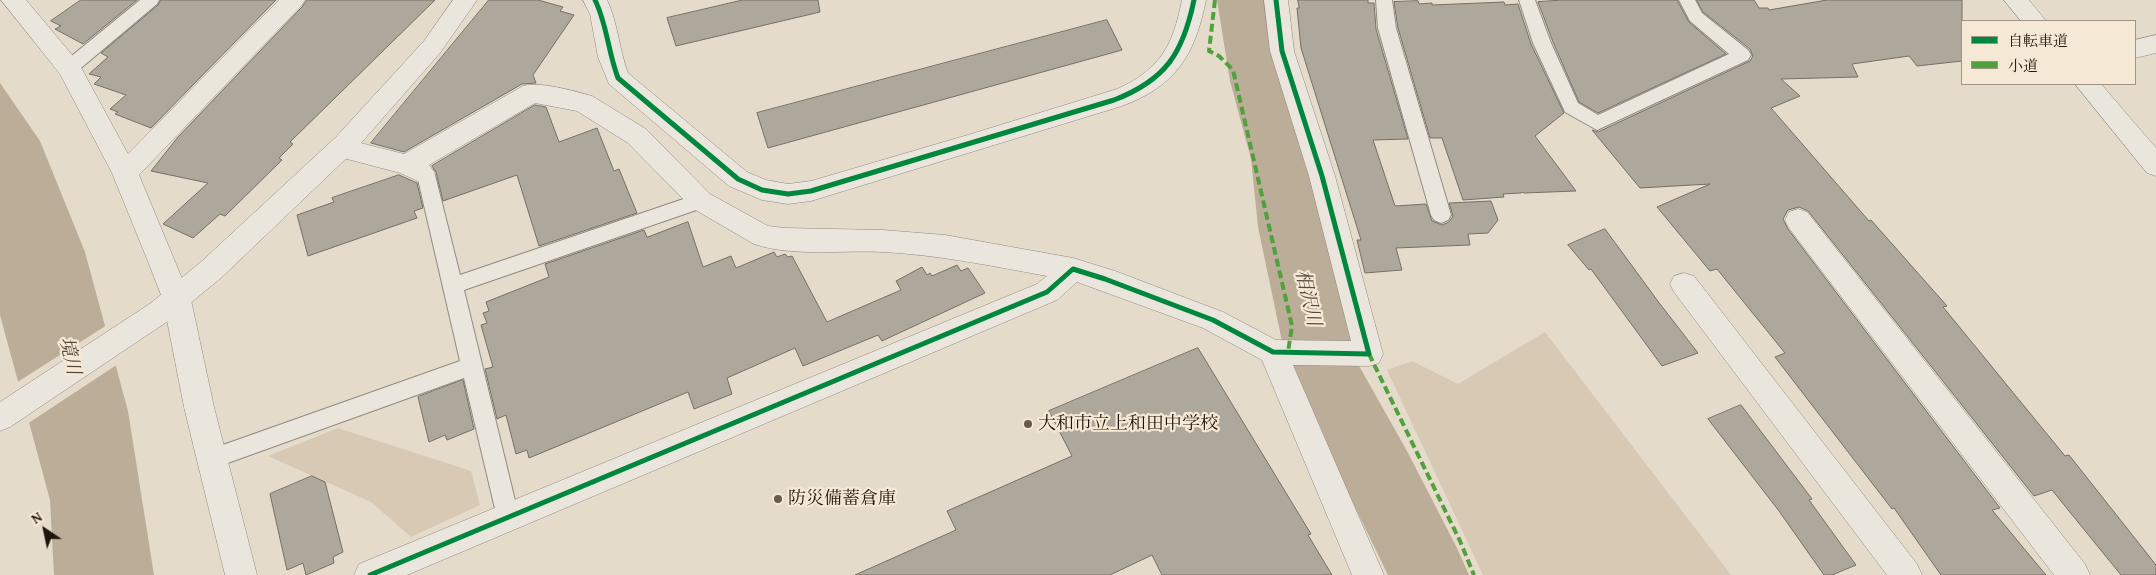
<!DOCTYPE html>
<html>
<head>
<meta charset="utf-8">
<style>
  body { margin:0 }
  #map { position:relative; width:2156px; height:575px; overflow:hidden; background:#e5dbcb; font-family:"Gentium Book Plus","Noto Serif JP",serif }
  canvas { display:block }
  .legend { position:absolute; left:1961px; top:20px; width:175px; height:65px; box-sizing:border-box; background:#f5e9d6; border:1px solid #a09585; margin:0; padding:6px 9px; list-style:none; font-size:15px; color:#21160b }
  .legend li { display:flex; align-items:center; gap:10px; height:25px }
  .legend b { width:25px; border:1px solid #a09585 }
  .north { position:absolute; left:20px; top:505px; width:50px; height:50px; -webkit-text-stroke:4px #f5e9d6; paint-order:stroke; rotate:326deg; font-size:14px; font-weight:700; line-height:20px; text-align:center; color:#21160b }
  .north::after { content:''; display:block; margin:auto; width:18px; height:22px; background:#21160b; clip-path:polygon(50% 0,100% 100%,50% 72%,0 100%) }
</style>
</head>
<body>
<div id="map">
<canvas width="2156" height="575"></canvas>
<ul class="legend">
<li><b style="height:6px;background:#00873e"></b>自転車道</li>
<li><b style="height:6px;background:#50a13e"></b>小道</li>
</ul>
<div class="north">N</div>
</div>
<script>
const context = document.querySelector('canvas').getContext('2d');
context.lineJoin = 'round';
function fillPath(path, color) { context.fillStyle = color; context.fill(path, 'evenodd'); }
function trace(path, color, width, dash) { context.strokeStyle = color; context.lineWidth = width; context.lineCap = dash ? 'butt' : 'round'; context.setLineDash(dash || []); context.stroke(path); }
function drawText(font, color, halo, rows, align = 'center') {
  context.font = font + ' "Gentium Book Plus","Noto Serif JP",serif'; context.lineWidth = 4.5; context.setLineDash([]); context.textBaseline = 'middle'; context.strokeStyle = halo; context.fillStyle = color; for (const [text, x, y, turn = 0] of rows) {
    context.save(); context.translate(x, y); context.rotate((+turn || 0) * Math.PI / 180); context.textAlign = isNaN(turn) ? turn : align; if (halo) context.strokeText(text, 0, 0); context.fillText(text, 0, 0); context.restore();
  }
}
fillPath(new Path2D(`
  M1545 332 1731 575H1483L1387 370 1412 361 1458 384Z
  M338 428 471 471 480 505 411 537 371 502 268 456Z`), '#d8c9b4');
fillPath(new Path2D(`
  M0 83 40 141 85 252 128 411 154 575H54L50 500 0 315Z`), '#bcad98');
fillPath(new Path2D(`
  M107 325 118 364 27 424 16 383Z`), '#e5dbcb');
fillPath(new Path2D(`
  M1217 0H1275L1292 81 1315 159 1324 227 1358 364 1407 451 1457 548 1469 575H1388L1288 370 1258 227 1251 159 1230 81Z`), '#bcad98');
const building = new Path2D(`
  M81 0H137L83 44 55 29 61 26 51 21Z
  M161 0H276L151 128 115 114 118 112 110 109 126 95 94 84 101 77 89 74 108 57 101 53 158 5Z
  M307 0H435L290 142 293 144 279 158 282 160 225 216 220 214 193 238 163 224 208 183 151 171 178 137 302 7Z
  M489 0H538L563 7 560 11 574 15 533 75 536 83 522 84 404 152 371 143Z
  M743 0H818L820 12 676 46 667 18Z
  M1298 0H1368V3H1374L1376 29 1408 139 1373 140 1395 206 1426 204 1432 221 1442 225 1449 222 1453 216 1449 203 1491 201 1498 220 1488 233 1468 234 1470 245 1396 248 1402 270 1365 273 1357 240H1361L1301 48 1297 8H1299Z
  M1563 0H1677L1689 22 1726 54 1598 113 1579 102 1553 42 1538 2Z
  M1697 0H1754L1759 8H1768L1769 10 1827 0H1962V61L1917 66 1909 56 1852 64 1858 77 1781 79 1800 96 1771 108 1869 221 1871 220 1947 306 1943 307 2065 456 2069 455 2156 565V575H2121L2052 490 2034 496 1808 211 1799 207 1788 210 1783 219 1788 229 2000 508 1992 510 2046 575H1941L1894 508 1892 509 1775 357 1785 353 1717 269 1710 271 1657 207 1710 184 1640 188 1592 130 1598 132 1750 61 1753 56 1750 49 1703 12Z
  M1418 1 1419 4 1432 3V5L1504 2 1505 5 1518 4 1531 44 1564 113 1535 136 1576 191 1524 193 1522 192 1521 193 1503 194 1504 197 1463 200 1442 138H1430L1398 28 1394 2Z
  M1107 20 1122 50 768 148 757 113Z
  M535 105 546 107 559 142 597 128 614 171 619 169 637 213 539 246 517 175 443 201 436 172 432 166Z
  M399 175 417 183 423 208 414 211 417 218 308 256 297 215 334 202 332 198Z
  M688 222 703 267 731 256 736 268 774 252 777 257 785 254 788 257 792 256 827 322 901 290 896 281 922 267 927 275 930 273 932 276 957 265 961 271 968 268 985 293 882 341 878 335 803 366 795 348 727 378 732 394 694 409 688 392 529 458 527 450 516 454 506 415 497 419 485 369 493 367 481 325 487 323 483 313 489 311 486 302 549 277 545 264 644 230 647 237Z
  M1605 229 1660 304 1698 353 1662 366 1591 269 1589 270 1568 245Z
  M1198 348 1311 534 1308 535 1332 575H1162L1152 555 1110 575H855L956 530 947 511 1072 456 1049 411Z
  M463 380 474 429 447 440 445 435 429 442 418 397Z
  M1741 405 1812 499 1809 500 1856 565 1832 575H1824L1779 511 1708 419Z
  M312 476 325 482 343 552 333 557 334 563 306 575 303 563 287 570 270 494Z`);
fillPath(building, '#aea79c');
trace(building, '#756f65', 1);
const service = new Path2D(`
  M140 0H159L157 4 75 73 69 75 63 73 60 68 63 63Z
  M1376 0H1392L1396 28 1451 215 1448 220 1441 223 1434 220 1431 215 1378 28Z
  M1519 0H1535L1551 43 1578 103 1598 115 1729 54 1690 21 1679 0H1695L1702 13 1748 50 1751 55 1748 60 1597 130 1565 112 1533 43Z
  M426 168 433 170 435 175 460 275 701 193 708 196 711 201 708 206 464 290 519 517 516 524 508 528 500 524 497 517 464 378 211 469 203 466 200 459 203 452 460 361 417 175 419 170Z`);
const minor = new Path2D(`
  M1 0H26L78 62 128 154 279 0H305L301 6 139 175 191 300 214 407 257 575H225L184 407 163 300 147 259 112 173 60 74Z
  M583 0H607C618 23 619 49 628 73L747 172 766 180 788 184 811 181 971 134 1117 89C1161 69 1173 45 1182 0H1206C1195 55 1176 86 1122 106L811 201 788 204 762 200 729 186 609 84 598 57 590 14Z
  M1264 0H1288L1294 51 1335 176 1383 354 1379 363 1369 366 1293 365 1384 575H1352L1262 360 1203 328 1077 282 1057 300 407 575H354L359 564 1037 284 1047 276C992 266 939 255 883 252 842 250 792 257 754 244L692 208 628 143 577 111 535 103 429 165 435 173 431 180 422 183 400 173 332 155 328 148 332 141 341 138 404 154 523 86C540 81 574 91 592 96L646 129 710 194 768 226 785 228 883 230 945 235 1073 258 1115 271 1223 312 1276 340 1351 341 1309 176 1270 51Z
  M2156 35V53L2135 58V40Z
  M1798 209 1807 212 2085 564 2090 575H2054L1789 228 1785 220 1789 212Z
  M1684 273 1694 276 1917 564 1922 575H1887L1674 292 1670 284 1674 276Z`);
const tertiary = new Path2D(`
  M453 0H477L440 53 354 151 222 277 171 319 10 427 0 431V402L151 303 202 261 336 137 424 41Z
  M2004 0H2029L2046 21H2021Z
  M2075 84H2101L2156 148V176L2147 173Z`);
trace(service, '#918a7f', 2);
trace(minor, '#918a7f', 1);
trace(tertiary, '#918a7f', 1);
fillPath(service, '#eae5dd');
fillPath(minor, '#eae5dd');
fillPath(tertiary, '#eae5dd');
trace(new Path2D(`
  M1215 0 1209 51 1219 56 1233 70 1292 326 1288 352
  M1369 354 1460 541 1474 575`), '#50a13e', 4, [8, 4]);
trace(new Path2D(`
  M595 0C607 24 608 52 618 78L738 179 762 190 788 194 811 191 1114 100C1166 80 1183 53 1194 0
  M370 575 1047 292 1073 269 1105 279 1213 320 1273 352 1369 354 1322 176 1282 51 1276 0`), '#00873e', 5);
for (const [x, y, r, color] of [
  [1028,424,5,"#665b4e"],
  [778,499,5,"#665b4e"]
]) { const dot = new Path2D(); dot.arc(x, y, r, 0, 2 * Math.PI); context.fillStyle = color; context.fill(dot); trace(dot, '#f5e9d6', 2); }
drawText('18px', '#21160b', '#f5e9d6', [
  ["大和市立上和田中学校",1038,424],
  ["防災備蓄倉庫",788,499]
], 'left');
drawText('italic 19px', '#584a3b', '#f5e9d6', [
  ["相沢川",1307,298,77],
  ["境川",69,356,77]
]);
</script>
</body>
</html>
